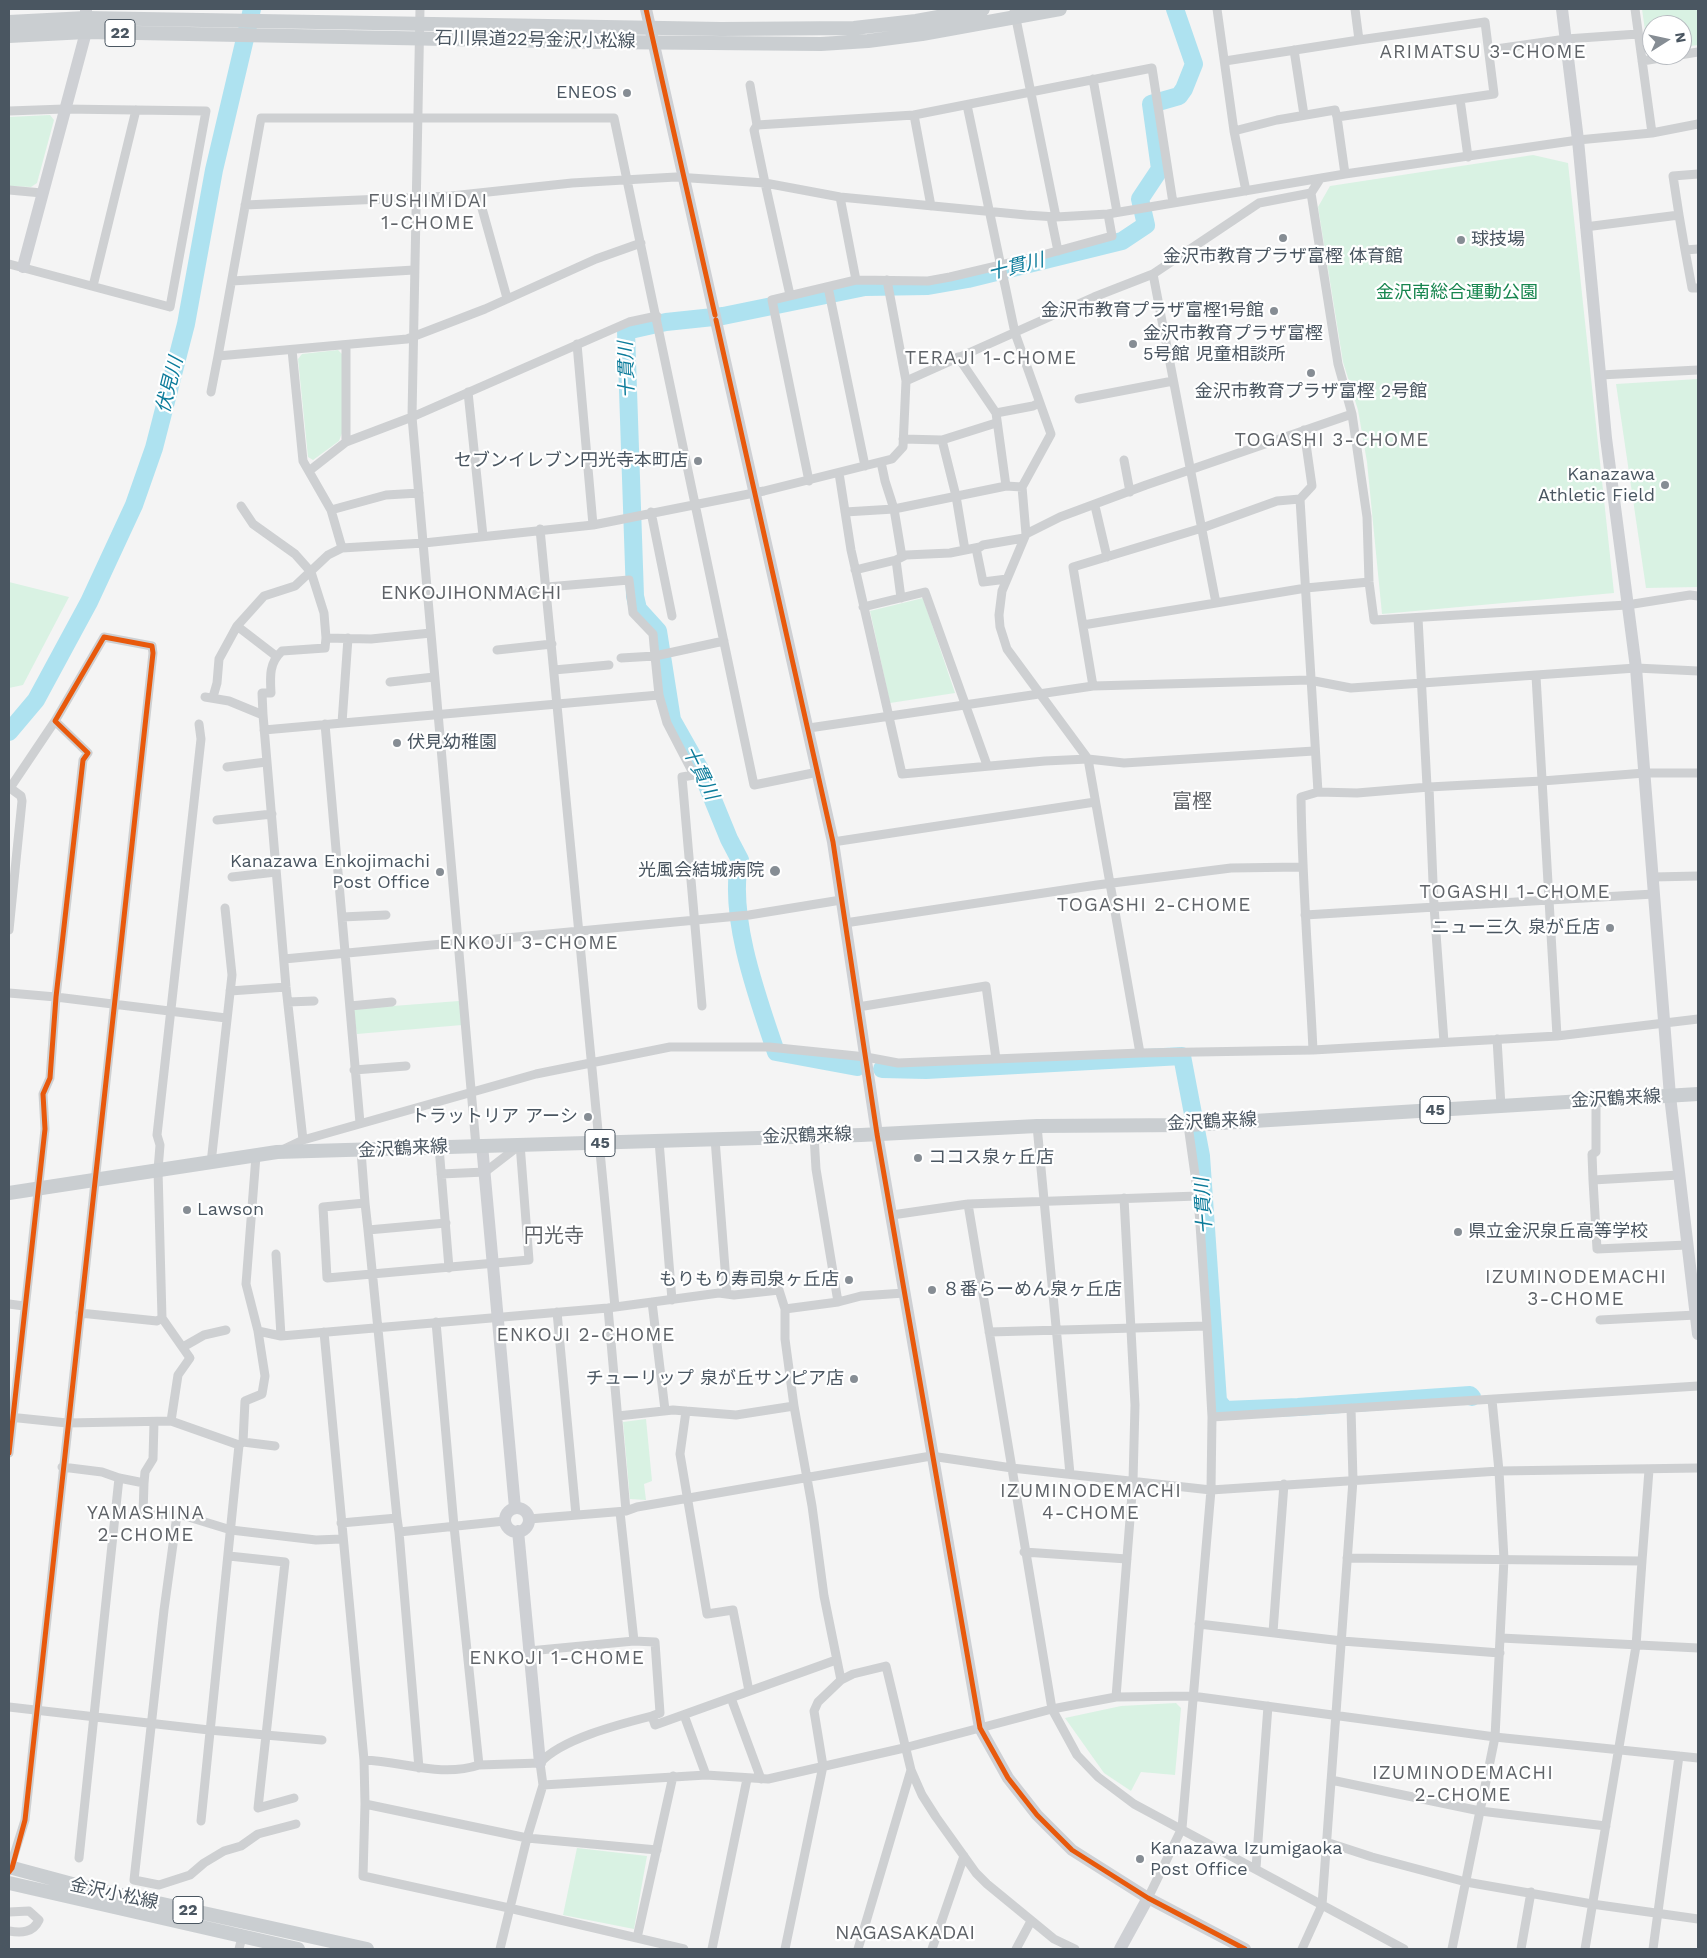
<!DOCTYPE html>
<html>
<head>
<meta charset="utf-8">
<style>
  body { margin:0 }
  #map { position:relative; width:1707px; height:1958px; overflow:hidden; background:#f4f4f4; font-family:"Work Sans",sans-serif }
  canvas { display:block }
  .frame { position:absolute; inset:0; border:10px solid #4a5661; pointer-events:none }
  .north { position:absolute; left:1642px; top:15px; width:50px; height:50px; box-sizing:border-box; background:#fff; border:1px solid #b7bbc0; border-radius:50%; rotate:80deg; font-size:14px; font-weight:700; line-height:20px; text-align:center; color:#4a5661 }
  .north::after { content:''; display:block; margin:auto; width:18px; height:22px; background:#868d94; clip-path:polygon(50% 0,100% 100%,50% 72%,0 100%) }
</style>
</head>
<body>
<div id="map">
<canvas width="1707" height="1958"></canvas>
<div class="frame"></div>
<div class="north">N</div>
</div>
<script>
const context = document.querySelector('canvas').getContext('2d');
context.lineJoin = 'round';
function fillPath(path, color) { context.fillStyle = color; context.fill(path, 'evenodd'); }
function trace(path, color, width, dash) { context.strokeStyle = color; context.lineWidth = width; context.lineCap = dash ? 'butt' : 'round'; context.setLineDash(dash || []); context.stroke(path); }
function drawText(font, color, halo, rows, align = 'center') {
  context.font = font + ' "Work Sans","Noto Sans JP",sans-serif'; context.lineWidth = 4.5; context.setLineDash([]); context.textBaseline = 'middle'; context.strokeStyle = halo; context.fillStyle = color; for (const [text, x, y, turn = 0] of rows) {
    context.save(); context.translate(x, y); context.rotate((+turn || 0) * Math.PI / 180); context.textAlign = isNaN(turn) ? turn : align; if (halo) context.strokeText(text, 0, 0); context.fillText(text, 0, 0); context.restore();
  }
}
fillPath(new Path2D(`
  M1642 9H1698V45L1682 47V25H1652V52H1648Z
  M50 115 54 120 37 183 31 187 9 186V117Z
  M1533 155 1568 163 1614 593 1382 614 1367 462 1358 410 1343 362 1318 207 1330 186Z
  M338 350 343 355 342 433 339 441 313 460 308 457 298 359 302 354Z
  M1698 379V587L1646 588 1616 384Z
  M9 582 69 597 23 685 9 688Z
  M923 598 955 693 890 703 870 611Z
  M459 1001 462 1025 357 1034 353 1009Z
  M646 1419 652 1481 644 1484 646 1500 630 1499 623 1422Z
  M1176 1703 1181 1708 1175 1775 1141 1772 1131 1791 1104 1773 1065 1718 1121 1706Z
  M577 1848 647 1856 634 1929 563 1915Z`), '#d9f2e3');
trace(new Path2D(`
  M9 732 36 700 89 602 134 505 154 448 186 324 214 170 252 9
  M857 1067 776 1052C758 999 727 915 740 860L729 839 702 773 672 720 658 631 638 609 635 596 626 331 666 322 723 316 865 287 928 286 968 279 1122 241 1146 225 1140 199 1160 169 1151 104 1179 96 1184 89 1194 64 1175 9
  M882 1069 926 1070 1182 1056 1201 1156 1218 1401 1225 1410 1298 1407 1470 1395 1472 1397`), '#aee2f0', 18);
trace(new Path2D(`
  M420 9 412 417 476 1146
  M1014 9 1056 217
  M1217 9 1234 131 1246 191
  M1635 9 1652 133
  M1294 50 1304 115
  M1489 50 1566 39 1638 34
  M1225 61 1359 40
  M1642 61 1698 52
  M1093 79 1117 212
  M750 85 757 125 754 130 765 183 840 197 1026 215 1056 217 1108 214 1345 174 1578 140 1652 133 1698 124
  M1460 99 1468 157
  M967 105 1015 333 1051 434 1022 487 1026 534 1002 591 999 615 1000 627 1007 649 1088 759 1140 1053
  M9 111 64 109 206 111 170 307 9 264
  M1337 117 1345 174
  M757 125 914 115
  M1234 131 1277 120 1335 110 1337 117 1494 94 1485 22 1359 40 1355 9
  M1320 179 1311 193 1338 364 1352 414 1367 517 1369 582 1374 620 1627 605 1690 595 1698 596
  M9 190 42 193
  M478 194 507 298
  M840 197 856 280
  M245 205 451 196 572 183 676 177 765 183 790 295
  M931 206 914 115 1152 68 1173 203
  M1679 215 1673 176 1698 174
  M1051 217 1058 251
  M1585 227 1679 215 1685 250 1698 249
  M1685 250 1692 288H1698
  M1153 274 1216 603 1306 588 1369 582
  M232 281 414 270
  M93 286 136 110
  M828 287 865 466
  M577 344 593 525
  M292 350 303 461 331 510 342 548
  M218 356 261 118H614L754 785 818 772
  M958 357 996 413 1006 486 1022 487
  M1600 375 1698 370
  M906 381 1094 297 1153 274 1259 203 1311 193
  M211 392 218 356 407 339 485 309 596 259 641 243
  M468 392 483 536
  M1079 399 1173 381
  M996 413 1033 406 1039 403
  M1304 430 1312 486 1300 499 1318 792
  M903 439 942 440 956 496 965 550
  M942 440 996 423
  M346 442V345
  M1124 460 1130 492
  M881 462 885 481 894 509 902 557
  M309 471 346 442 412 417 629 322 657 316
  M839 473 851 550 902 774 1045 761 1088 759 1124 763 1314 751
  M809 481 772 300 856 280 928 281 950 277 1039 256 1112 236 1108 214
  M241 506 253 524 295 554 311 572 324 613 326 638
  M1095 506 1107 557
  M331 510 386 495 419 493
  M651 512 672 616
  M845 512 894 509 1006 486
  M540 529 615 1307
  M1026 534 1060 517 1146 485 1352 414
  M976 548 983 582 1007 579
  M896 560 901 598
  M855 570 896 560 906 555 950 553 980 547 983 545 1024 538
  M547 587 629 580 633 613 653 634 655 656 621 658
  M491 596 547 591
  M863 607 925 592 987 765
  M1418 618 1427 786
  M1083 625 1216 603
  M237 626 276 656
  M497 650 552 644
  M554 670 609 665
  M1536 676 1549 900 1654 894
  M390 682 434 677
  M1093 686 1073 567 1202 528 1277 501 1300 499
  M659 695 667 723 694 775 682 777 702 1006
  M205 697 229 701 263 715 286 987 303 1140
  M213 697 217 683 219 659 237 626 264 596 295 586 328 555 342 548 424 543 593 525 764 491 892 459 903 447 906 381 887 280
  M263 715 262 693H271C270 676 269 663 282 651L325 648 326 638 371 639 431 633
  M342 723 348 638
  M325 724 360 1123
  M809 728 1093 686 1309 680 1351 688 1636 668 1698 671
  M264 730 659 695 655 656 724 641
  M227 767 266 762
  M1429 787 1542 781 1645 773H1698
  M217 820 272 814
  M833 842 1095 802
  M232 877 276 872
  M1653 877 1698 876
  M1305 915 1549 900 1557 1036
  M342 917 386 915
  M845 923 1097 885 1231 868 1301 867
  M9 930 22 801 21 796 10 788 55 721
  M284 959 749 915 841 900
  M230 991 286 987
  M9 993 56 997 226 1018
  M288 1002 314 1001
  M350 1006 392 1002
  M858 1007 986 986 996 1059
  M1497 1039 1501 1106
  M1313 1050C1309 966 1302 881 1301 797L1318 792 1357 793 1429 787 1434 906 1444 1042
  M354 1070 406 1066
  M1596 1100V1152L1592 1154 1593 1180 1679 1175
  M1037 1126 1070 1474
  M715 1139 727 1294
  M659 1141 672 1300
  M439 1147 449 1268
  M282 1150 303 1140 536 1074 670 1047H769L866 1057 898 1063 1140 1053 1313 1050 1557 1036 1698 1019
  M361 1151 365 1203 323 1207 327 1278 529 1260 520 1144
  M211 1163 232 975 225 908
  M441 1174 485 1172 520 1145
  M1593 1180 1597 1249 1687 1245
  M365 1203 368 1230 446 1223
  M968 1204 1052 1709 1077 1755 1098 1777 1134 1804 1404 1949
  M892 1215 968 1204 1198 1196
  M368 1230 397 1518
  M276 1254 281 1336
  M652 1302 665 1410
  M838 1302 861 1296 904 1293
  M9 1304 24 1306
  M608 1308 626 1511
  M785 1309 838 1302 816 1169 814 1136
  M557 1312 576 1515
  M80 1313 157 1321 162 1318
  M1600 1320 1696 1315
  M258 1331 281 1336 608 1308 719 1293 734 1295 779 1290 785 1309V1339L794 1406 812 1506 824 1596 841 1680 853 1674 886 1666 911 1770 922 1795 936 1817 976 1873 987 1884 1054 1939 1075 1949
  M324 1332 364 1760 365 1804 527 1838 543 1785 706 1775 768 1779 904 1748 1052 1709 1116 1697 1192 1696 1495 1737 1698 1758
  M989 1332 1207 1326
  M183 1347 204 1335 226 1330
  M686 1411 680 1454 707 1614 733 1610 749 1691
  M618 1416 673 1410 736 1415 794 1406
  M9 1417 67 1423 171 1421 178 1375 190 1358 162 1318 158 1170 160 1145 157 1135 201 739 199 724
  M1212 1417 1698 1386
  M171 1421 239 1445
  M154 1422 153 1459 145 1472 144 1483 143 1514 182 1515 231 1530 316 1540 342 1539
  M243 1442 275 1446
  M9 1453 45 1129 43 1094 50 1078 56 997 83 760 88 753 55 721 104 637 152 646 153 653 25 1820 9 1871
  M62 1467 102 1472 119 1478 144 1483
  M620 1512 634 1641 655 1642 660 1713 652 1716
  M177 1515 164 1610 134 1880 159 1885 190 1875 204 1863 224 1851 241 1846 258 1834 296 1824
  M529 1519 626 1511 637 1507 931 1456 1012 1468 1211 1490 1499 1471 1698 1468
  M341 1523 397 1518 399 1532 505 1521
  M399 1532 419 1768
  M1024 1552 1127 1559
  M229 1556 285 1562 258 1808 294 1798
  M1347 1558 1642 1561 1636 1646 1585 1949
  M1642 1561 1649 1470
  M1199 1624 1342 1641 1500 1653
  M1273 1632 1284 1484
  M1501 1638 1698 1648
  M529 1651 634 1641
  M1116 1697 1133 1481 1135 1405 1124 1198
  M731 1698 761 1779
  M9 1707 209 1730 322 1740
  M684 1715 706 1775
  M364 1760C403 1761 440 1778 479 1765L454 1526 436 1322
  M540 1763 543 1785
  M479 1765 540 1763C561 1739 620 1724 652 1716L655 1725 836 1660
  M1331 1780 1480 1811 1606 1826
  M365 1804 363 1876 509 1908 684 1949
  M201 1821 239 1445 243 1442 245 1401 262 1394 265 1376 258 1331 246 1284 256 1156
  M1326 1842 1372 1857 1466 1882 1592 1904 1698 1919
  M79 1858 119 1478
  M1256 1868 1268 1706
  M1148 1898 1182 1828 1211 1490 1212 1417 1207 1326 1198 1196 1188 1125
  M9 1912 29 1911 39 1920C33 1933 21 1933 9 1931
  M637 1938 673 1776
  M239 1949 242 1937
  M500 1949 527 1838 657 1850
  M712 1949 747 1779
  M785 1949 823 1766 814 1711 818 1702 841 1680
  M858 1949 911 1770
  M932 1949 964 1856
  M1016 1949 1031 1921
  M1302 1949 1322 1905 1353 1480 1351 1408
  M1452 1949 1495 1737 1504 1559 1499 1471 1492 1400
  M1521 1949 1531 1892
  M1653 1949 1679 1756`), '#ced0d2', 9);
trace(new Path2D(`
  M646 9 833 842 877 1134 980 1728 1008 1778 1037 1815 1072 1850 1148 1898 1245 1949
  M1562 9 1578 140 1606 438 1636 668 1670 1096 1698 1334
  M23 267 86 32V9
  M482 1145 515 1508
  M505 1520a12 12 0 1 1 24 0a12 12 0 1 1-24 0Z
  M518 1531 540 1763
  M1120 1949 1148 1898`), '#ced0d4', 12);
trace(new Path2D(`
  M9 22 86 18 721 29 854 28 916 21 983 9
  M9 36 86 32 600 42 821 44 868 41 922 34 1060 9
  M9 1193 277 1152 861 1135 1037 1126 1188 1125 1698 1094
  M9 1867 76 1885 367 1949
  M9 1883 298 1949`), '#caced1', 14);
trace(new Path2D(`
  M646 9 715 315
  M716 320 833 842 877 1134 980 1728 1008 1778 1037 1815 1072 1850 1148 1898 1245 1949
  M9 1453 45 1129 43 1094 50 1078 56 997 83 760 88 753 55 721 104 637 152 646 153 653 25 1820 12 1868 9 1872`), '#e8590c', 5);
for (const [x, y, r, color] of [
  [627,93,5,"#868d94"],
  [1283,238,5,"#868d94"],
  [1461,240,5,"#868d94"],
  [1274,311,5,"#868d94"],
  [1133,344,5,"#868d94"],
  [1311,373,5,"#868d94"],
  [698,461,5,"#868d94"],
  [1665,485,5,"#868d94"],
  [397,743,5,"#868d94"],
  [775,871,6,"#868d94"],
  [440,872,5,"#868d94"],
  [1610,928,5,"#868d94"],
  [588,1117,5,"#868d94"],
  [918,1158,5,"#868d94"],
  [187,1210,5,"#868d94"],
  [1458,1232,5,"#868d94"],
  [849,1280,5,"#868d94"],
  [932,1290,5,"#868d94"],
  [854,1379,5,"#868d94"],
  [1140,1859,5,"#868d94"]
]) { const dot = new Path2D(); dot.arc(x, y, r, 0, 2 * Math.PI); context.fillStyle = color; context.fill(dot); trace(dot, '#fff', 2); }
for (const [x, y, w] of [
  [120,33,30],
  [1435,1110,30],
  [600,1143,30],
  [188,1910,30]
]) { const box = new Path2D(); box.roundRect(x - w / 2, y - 13.5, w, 27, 4); context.fillStyle = '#fff'; context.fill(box); trace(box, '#4a5661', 1); }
drawText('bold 16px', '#4a5661', null, [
  ["22",120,33],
  ["45",1435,1110],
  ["45",600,1143],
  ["22",188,1910]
]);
drawText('18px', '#4a5661', '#fff', [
  ["石川県道22号金沢小松線",535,40,1],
  ["金沢鶴来線",1616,1099,-3],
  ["金沢鶴来線",1212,1122,-3],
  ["金沢鶴来線",807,1136,-2],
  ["金沢鶴来線",403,1149,-3],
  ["金沢小松線",114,1894,12]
]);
drawText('18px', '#4a5661', '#fff', [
  ["ENEOS",617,93],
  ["球技場",1471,240,"left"],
  ["金沢市教育プラザ富樫 体育館",1283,257,"center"],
  ["金沢市教育プラザ富樫1号館",1264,311],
  ["金沢市教育プラザ富樫",1143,334,"left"],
  ["5号館 児童相談所",1143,355,"left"],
  ["金沢市教育プラザ富樫 2号館",1311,392,"center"],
  ["セブンイレブン円光寺本町店",688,461],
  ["Kanazawa",1655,475],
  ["Athletic Field",1655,496],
  ["伏見幼稚園",407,743,"left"],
  ["Kanazawa Enkojimachi",430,862],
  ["Post Office",430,883],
  ["光風会結城病院",764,871],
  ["ニュー三久 泉が丘店",1600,928],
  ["トラットリア アーシ",578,1117],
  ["ココス泉ヶ丘店",928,1158,"left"],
  ["Lawson",197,1210,"left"],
  ["県立金沢泉丘高等学校",1468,1232,"left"],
  ["もりもり寿司泉ヶ丘店",839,1280],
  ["８番らーめん泉ヶ丘店",942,1290,"left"],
  ["チューリップ 泉が丘サンピア店",844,1379],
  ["Kanazawa Izumigaoka",1150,1849,"left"],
  ["Post Office",1150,1870,"left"]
], 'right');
drawText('18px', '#17864f', '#fff', [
  ["金沢南総合運動公園",1457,293]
]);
context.letterSpacing = '1px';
drawText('19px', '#5f6368', '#fff', [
  ["ARIMATSU 3-CHOME",1483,52],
  ["FUSHIMIDAI",428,201],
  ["1-CHOME",428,223],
  ["TERAJI 1-CHOME",991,358],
  ["TOGASHI 3-CHOME",1332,440],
  ["TOGASHI 1-CHOME",1515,892],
  ["TOGASHI 2-CHOME",1154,905],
  ["ENKOJI 3-CHOME",529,943],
  ["IZUMINODEMACHI",1576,1277],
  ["3-CHOME",1576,1299],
  ["ENKOJI 2-CHOME",586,1335],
  ["IZUMINODEMACHI",1091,1491],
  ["4-CHOME",1091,1513],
  ["YAMASHINA",146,1513],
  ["2-CHOME",146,1535],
  ["ENKOJI 1-CHOME",557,1658],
  ["IZUMINODEMACHI",1463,1773],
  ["2-CHOME",1463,1795]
]);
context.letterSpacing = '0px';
drawText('italic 19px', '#0c7c9b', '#fff', [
  ["十貫川",1016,267,-14],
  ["十貫川",627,370,-92],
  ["伏見川",170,385,-76],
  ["十貫川",700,773,64],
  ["十貫川",1204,1206,-94]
]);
drawText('20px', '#5f6368', '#fff', [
  ["ENKOJIHONMACHI",471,593],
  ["富樫",1192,802],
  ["円光寺",554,1236],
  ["NAGASAKADAI",905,1933]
]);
</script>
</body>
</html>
